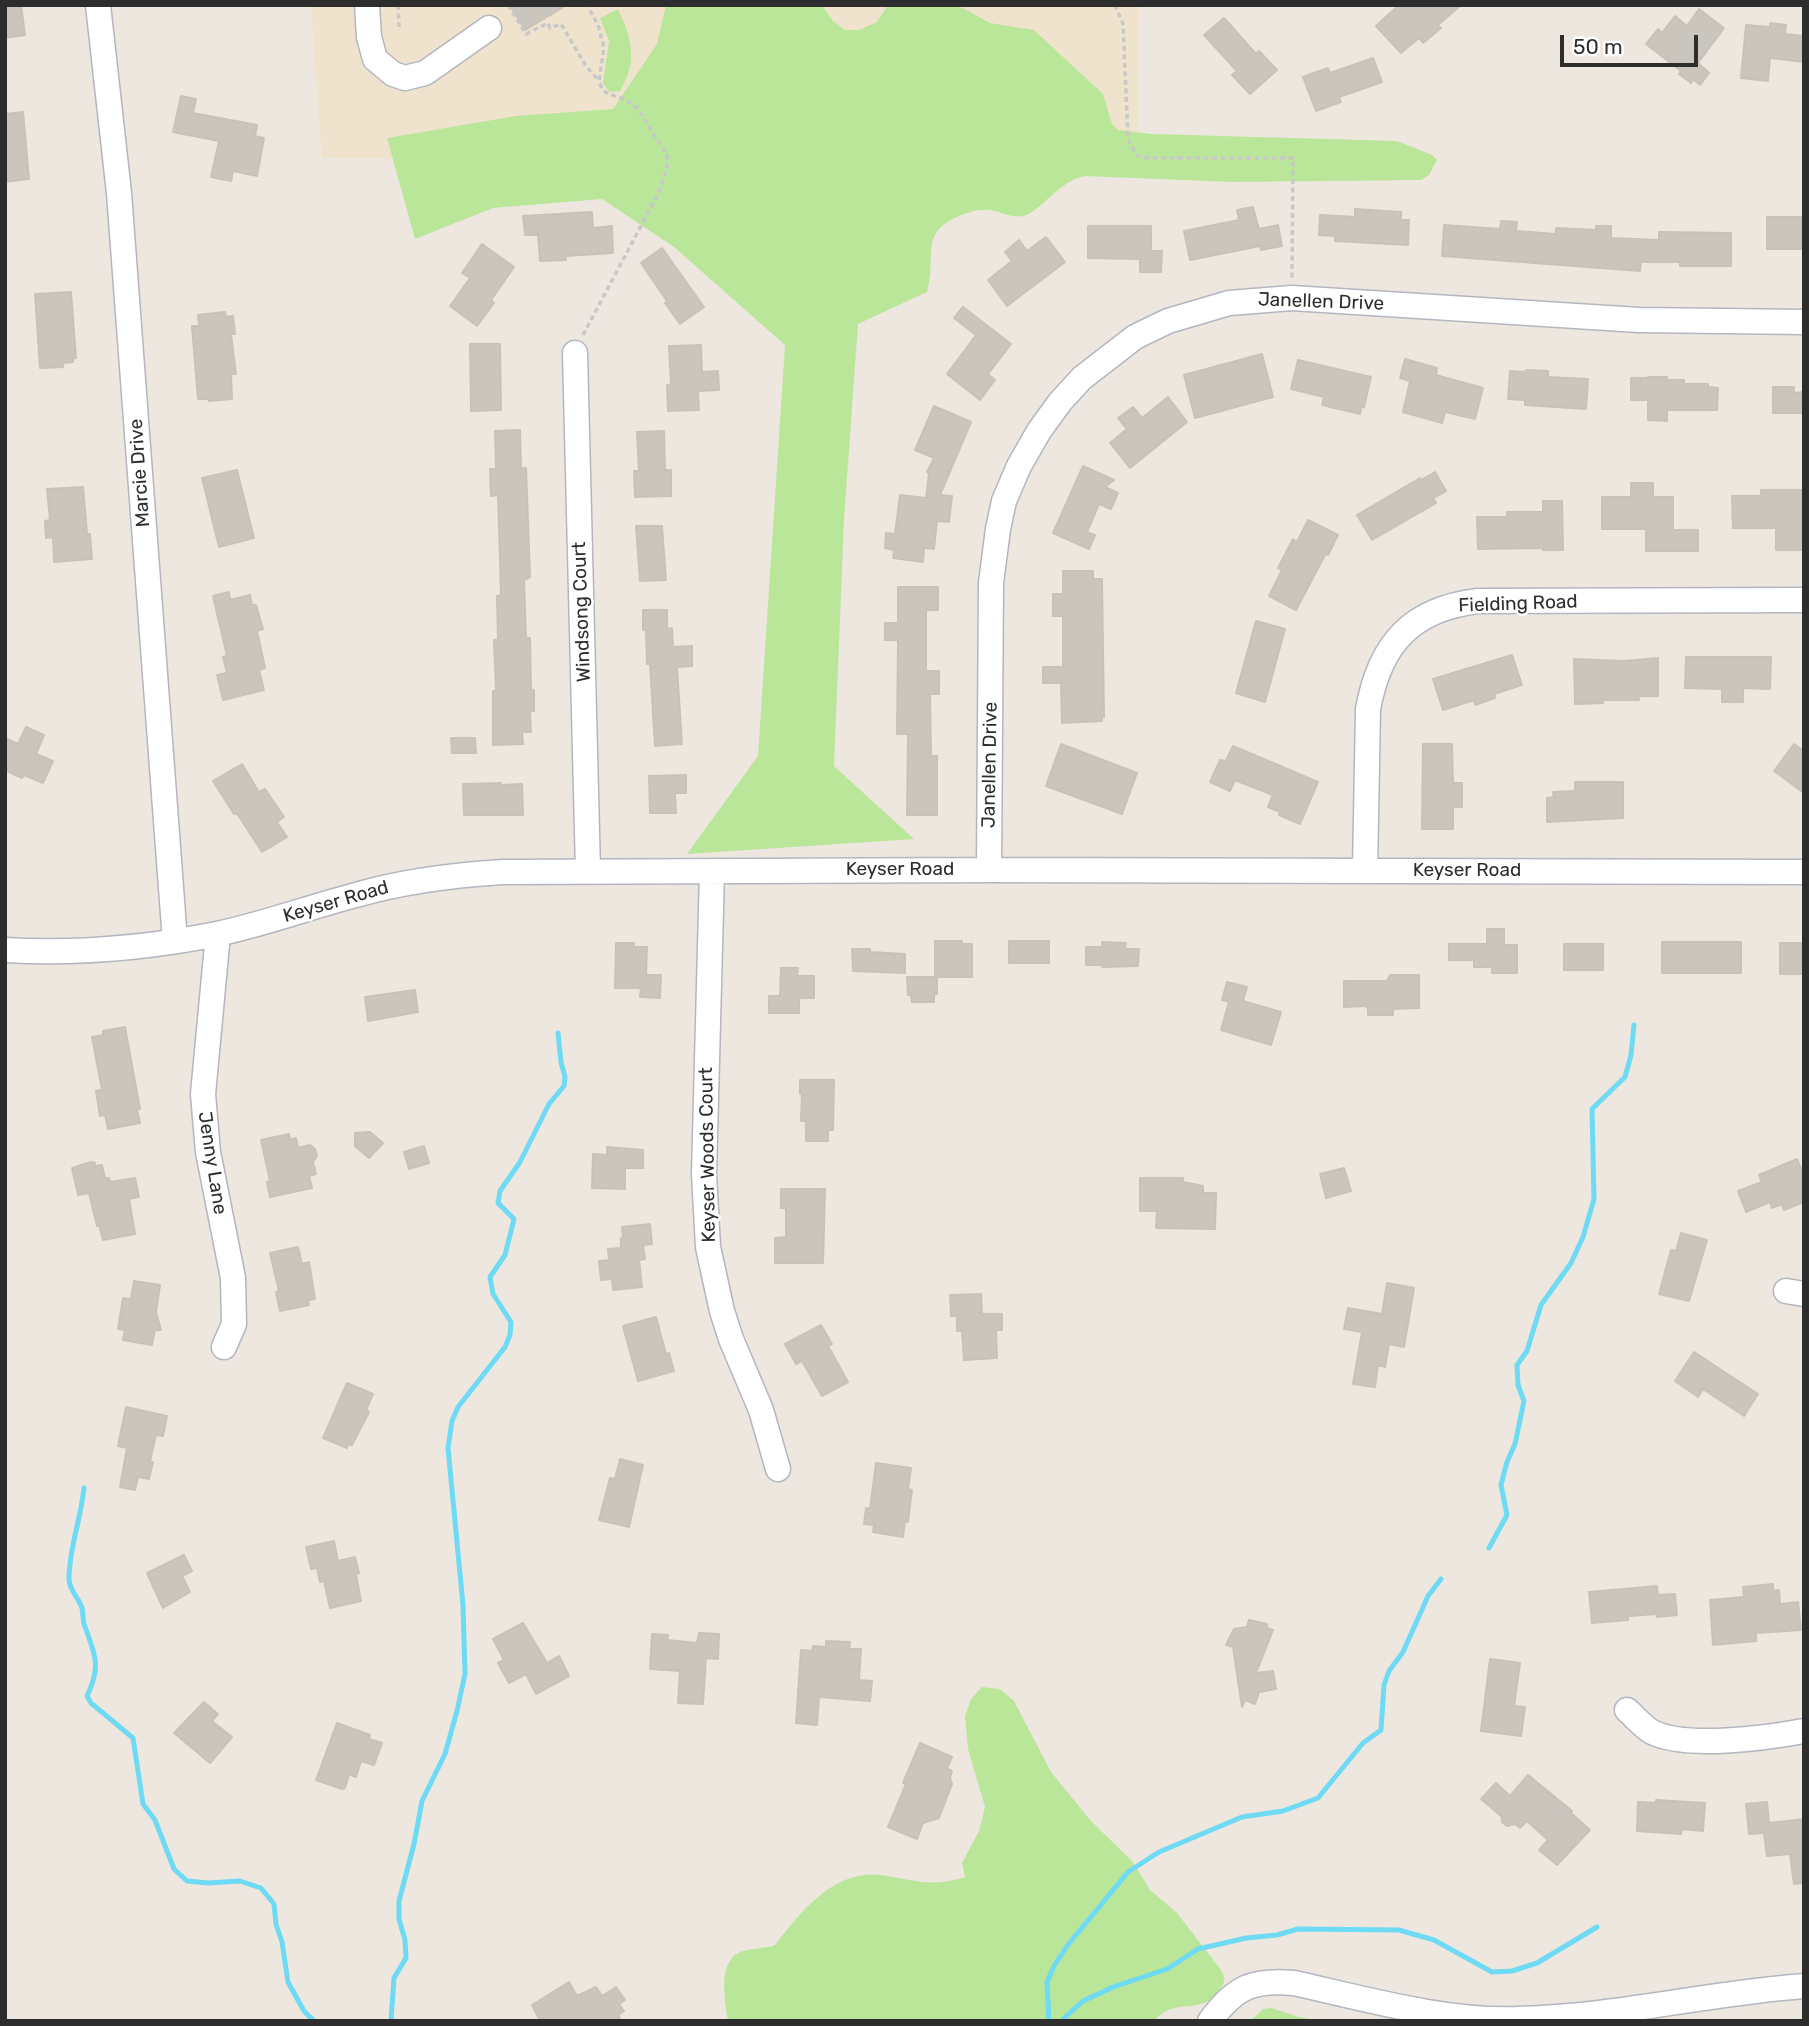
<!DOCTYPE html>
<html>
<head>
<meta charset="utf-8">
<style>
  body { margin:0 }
  #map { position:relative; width:1809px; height:2026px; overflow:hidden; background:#eee7df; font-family:Rubik,sans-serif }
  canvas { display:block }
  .frame { position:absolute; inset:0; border:7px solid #2d2d2d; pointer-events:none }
  .scale { position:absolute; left:1560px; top:35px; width:138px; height:32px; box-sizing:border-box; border:4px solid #2d2d2d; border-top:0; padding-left:9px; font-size:21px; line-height:24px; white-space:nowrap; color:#2d2d2d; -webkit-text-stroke:5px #fff; paint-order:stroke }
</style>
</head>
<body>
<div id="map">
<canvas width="1809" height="2026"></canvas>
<div class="frame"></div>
<div class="scale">50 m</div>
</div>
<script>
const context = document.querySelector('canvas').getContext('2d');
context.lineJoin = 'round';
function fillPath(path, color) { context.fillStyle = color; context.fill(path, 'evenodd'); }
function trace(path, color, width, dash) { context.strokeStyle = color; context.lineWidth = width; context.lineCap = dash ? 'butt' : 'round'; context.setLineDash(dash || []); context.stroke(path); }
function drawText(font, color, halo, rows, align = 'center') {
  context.font = font + ' Rubik,sans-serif'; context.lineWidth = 5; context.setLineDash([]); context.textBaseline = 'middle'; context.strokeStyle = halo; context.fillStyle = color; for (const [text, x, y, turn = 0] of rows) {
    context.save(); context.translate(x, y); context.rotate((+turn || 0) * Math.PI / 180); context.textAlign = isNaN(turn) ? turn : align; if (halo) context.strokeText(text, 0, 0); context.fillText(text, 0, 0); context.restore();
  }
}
fillPath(new Path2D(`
  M311 5H1139L1138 159 322 158Z`), '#f0e3ce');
fillPath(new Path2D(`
  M666 5H822L833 21 845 30H859L877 22 888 5 953 6 963 8 990 23 1034 30 1103 94 1112 124 1118 130 1152 134 1397 141 1432 155 1437 160 1429 175 1421 180 1232 182 1085 176C1058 182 1046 206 1026 215 1014 220 1001 211 989 210 977 209 967 213 957 217 919 233 937 259 927 292L858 324 844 520 834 766 914 839 687 854 758 756 785 345 674 247 602 199 493 208 415 239 387 138 516 116 613 109 657 44Z
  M618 9C632 38 638 62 620 91L609 92 603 83 609 41 600 18Z
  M982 1687 1000 1689 1014 1701 1051 1772 1091 1821 1132 1861 1150 1890 1177 1913 1221 1970C1225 1977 1226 1982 1220 1989 1203 2013 1189 2001 1166 2011 1162 2013 1157 2018 1153 2021H728C725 2002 717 1962 740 1952 750 1949 763 1948 774 1946 800 1913 833 1869 881 1875 915 1880 931 1888 965 1877L962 1863 979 1831 985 1807 968 1749 965 1716 971 1699Z
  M1271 2008 1299 2017 1320 2021H1250L1263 2009Z`), '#bae69a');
trace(new Path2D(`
  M84 1488C81 1519 69 1548 69 1579 69 1590 79 1598 82 1608 83 1614 83 1619 84 1624 95 1655 102 1665 87 1696L91 1703 133 1738 143 1804 155 1820 174 1869 187 1881 208 1883 240 1881 261 1888 274 1904 276 1924 282 1942 288 1982 304 2011 314 2021
  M1489 1548 1507 1515 1501 1485 1507 1462 1515 1444 1524 1401 1518 1385 1517 1365 1527 1351 1541 1305 1571 1263 1583 1237 1594 1199 1592 1109 1625 1077 1631 1055 1634 1025
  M391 2021 394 1978 406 1958 405 1940 399 1919V1901L414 1844 422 1801 445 1754 457 1711 465 1674 463 1605 448 1448 452 1421 458 1407 505 1347 510 1335 511 1322 493 1294 490 1277 505 1255 514 1219 498 1203 500 1191 520 1162 549 1104 564 1086 565 1077 561 1062 558 1033
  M1049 2021 1047 1982 1054 1966 1067 1946 1128 1872 1159 1852 1242 1817 1283 1811 1318 1798 1363 1743 1381 1730 1384 1685 1389 1671 1403 1652 1428 1596 1441 1579
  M1061 2021 1083 2001 1113 1987 1167 1969 1198 1949 1246 1938 1277 1935 1298 1929 1399 1930 1434 1940 1492 1972 1512 1971 1537 1963 1597 1927`), '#6fdaf3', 5);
const building = new Path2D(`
  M5 5H21L25 35 5 38Z
  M510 5H567L525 30Z
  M1399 5H1461L1438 25 1441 28 1423 43 1419 38 1401 53 1376 26Z
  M1699 9 1724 28 1698 63 1709 73 1700 85 1693 79 1691 83 1679 74 1681 71 1646 44 1658 29 1662 33 1675 16 1687 26Z
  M1224 18 1256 54 1259 51 1277 70 1250 94 1232 75 1237 71 1204 35Z
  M1770 23 1786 25 1785 34 1804 36V62L1770 58 1768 81 1741 78 1746 25 1770 27Z
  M1373 58 1382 82 1339 97 1341 102 1316 111 1303 77 1328 68 1330 73Z
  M181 96 196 99 193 113 257 125 255 136 264 138 257 176 233 171 231 181 211 177 219 141 173 132Z
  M23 112 29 179 5 182V114Z
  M1253 207 1259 229 1278 225 1282 246 1261 250 1260 246 1190 260 1184 231 1239 220 1237 210Z
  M1355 209 1401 212V220H1409L1408 245 1335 241V236L1319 235 1320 215 1355 217Z
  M592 212 593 228 612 226 613 253 565 256 566 260 540 261 538 233 536 235H525L523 216Z
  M1767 217H1804V249H1767Z
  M1501 221 1517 222 1516 231 1556 234V228L1596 230V226H1611V238L1659 240V232L1731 233V266H1680V262H1641L1640 271 1442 256 1444 225 1500 229Z
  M1088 226H1151V251H1162L1161 272H1140V259L1088 258Z
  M1046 237 1065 262 1007 306 988 280 1012 261 1005 252 1019 240 1027 251Z
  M482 244 514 267 491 300 494 303 477 326 450 306 470 278 462 273Z
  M662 248 704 307 680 324 665 303 667 301 641 263Z
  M71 292 76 358H73V362L63 363V367L40 368 35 294Z
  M963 307 1011 344 988 374 995 380 980 400 947 374 976 335 954 318Z
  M225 312 226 317 233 316 235 334H231L236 374H231L232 399 209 401V399H198L192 326H199L198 315Z
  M470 344H500L501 410 471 411Z
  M701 345 702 372 718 371 719 390 698 391 699 410 668 411 667 385H671L669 346Z
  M1262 354 1273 397 1195 418 1184 375Z
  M1405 359 1437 368 1436 375 1483 388 1475 419 1445 412 1442 423 1403 412 1410 381 1400 378Z
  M1298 360 1371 377 1364 407H1361L1360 414 1322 405 1324 397 1291 389Z
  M1526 370 1548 371V377L1588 379 1586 409 1525 405V400L1508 399 1510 371 1525 372Z
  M1648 377H1667V380H1684V384H1708V387L1718 388 1717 410H1667V421L1648 420V400H1631V378H1648Z
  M1773 387H1794V393L1804 392V413H1773Z
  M1168 397 1187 422 1130 468 1110 443 1127 429 1118 418 1133 407 1142 418Z
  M934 406 971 422 940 495 952 496 949 522 937 521 934 549 924 548 923 562 893 558 894 550 885 548 886 533 895 534 900 495 926 498 929 473 927 472 934 458 915 450Z
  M520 430 521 468H526L528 521 530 577 524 580 526 638H530L531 690H534V711H530L531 732H522L523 744 493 745V691H496L494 640H498L497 596 501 595 498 495 491 496 490 469H496L495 431Z
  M664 431 665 470H671V496L635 497 634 471H639L637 432Z
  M1083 466 1114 480 1105 487 1118 493 1111 509 1099 504 1087 532 1095 535 1089 549 1053 533Z
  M237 470 254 538 219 547 202 478Z
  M1435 472 1446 491 1433 498 1436 503 1372 540 1357 515 1420 478 1421 480Z
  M1631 483H1653V497H1673V530H1698V551H1646V529H1602V497H1631Z
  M83 487 87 534H90L92 559 54 562 53 537 46 538 45 521 50 520 47 489Z
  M1761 490H1802L1804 550H1776V528H1733L1732 496H1761Z
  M1543 501H1562L1563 550H1543V548L1478 549 1477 517H1507V512H1543Z
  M1308 520 1338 535 1328 555 1326 553 1296 610 1269 596 1282 570 1278 568 1293 539 1297 542Z
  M636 526H662L666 580 640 581Z
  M1063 571H1093V579H1102L1104 717H1102V721L1062 723 1061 683H1043V667H1063V616H1053V594H1063Z
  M898 587H938V610H926V671H939V694H930L931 756H937V815H907L908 734H897L898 640H885V623H898Z
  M229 592 230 600 250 595 252 605H256L263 629 257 631 265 668 259 670 264 690 223 700 217 675 227 673 223 657 227 656 213 596Z
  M643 610H667V629L672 628 673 647 692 646V666L677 667 682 744 655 746 650 664H647L646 630H643Z
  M1256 621 1285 629 1265 702 1236 693Z
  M1512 655 1522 685 1494 694 1495 698 1475 705 1474 700 1443 710 1433 679Z
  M1686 657H1771L1770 689 1743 688V702H1722V689L1685 688Z
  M1658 658V696H1638L1639 700H1603V703L1575 704 1574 659 1625 661Z
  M26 727 44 735 36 754 53 761 43 783 24 775 22 778 5 770V738L18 744Z
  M451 738H475L476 753H452Z
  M1061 744 1137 773 1122 814 1046 786Z
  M1423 744H1452L1453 783H1462V807H1453V829H1422Z
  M1794 744 1804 751V793L1774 771Z
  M1233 746 1318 782 1300 824 1279 815 1280 812 1268 807 1273 795 1235 780 1230 791 1210 782 1220 760 1226 761Z
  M242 764 259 792 265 789 284 817 277 822 287 837 262 852 240 818 236 813 234 814 213 781Z
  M686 775V793H675L676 813H650L649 776Z
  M1575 782H1623V818L1547 822V798L1554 797 1553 792 1575 791Z
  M501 783V785L522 784 523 815H464L463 784Z
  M1487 929H1504V945H1517V973H1492V967H1474V960H1449V944H1487Z
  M935 941H962V944H972V977H935Z
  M1009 941H1049V963H1009Z
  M1102 942 1126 943 1125 949H1139L1138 966 1102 967V965H1086V947H1102Z
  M1662 942H1741V973H1662Z
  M616 943H634V947H647L646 975H661L660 998 640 997 641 988H615Z
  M1780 943H1804V974H1780Z
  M1564 944H1603V970H1564Z
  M852 949H870V952L905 954V973L853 971Z
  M781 968H798L797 976H814V998H799V1013H769V996H780Z
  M1390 975H1419V1008L1393 1009V1015H1368V1009L1366 1006 1344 1007V981H1387Z
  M907 977H937V994H934V1002H912L911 995H908Z
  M1227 982 1247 987 1243 1001 1281 1012 1271 1045 1221 1030 1229 1002 1222 1000Z
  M415 990 418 1012 368 1021 365 997Z
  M125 1027 140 1109H137L140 1123 108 1129 105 1115 100 1116 96 1091 102 1090 92 1037 103 1035V1031Z
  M800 1080H834L833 1130H828V1141H806V1121H801L802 1094H800Z
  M370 1132 383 1143 369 1158 355 1146V1133Z
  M289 1134 290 1140 296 1138 298 1148 310 1145 315 1149 317 1156 313 1162 316 1174 309 1176 312 1188 270 1197 267 1182 270 1181 261 1140Z
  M424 1146 429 1163 409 1169 404 1152Z
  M607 1147 643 1150V1168H625V1189L592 1188 593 1154 607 1155Z
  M1797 1159 1804 1176V1202L1784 1210 1782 1204 1772 1208 1770 1202 1746 1212 1738 1191 1762 1182 1759 1175Z
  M91 1162 95 1163V1166L102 1165 105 1178H109L110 1182 135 1178 139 1197 129 1199 135 1234 103 1240 99 1225 97 1226 89 1193 78 1195 72 1168Z
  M1344 1168 1351 1191 1326 1198 1320 1174Z
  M1140 1178H1183V1182L1203 1186V1193H1216L1215 1229 1156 1228 1157 1211H1140Z
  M781 1189H825L823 1263H775V1238L786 1237V1208H781Z
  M650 1224 652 1244 643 1245 645 1259 639 1260 642 1287 613 1290 612 1279 601 1280 599 1261 609 1260 608 1249 621 1248V1238H623L622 1227Z
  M1681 1233 1707 1240 1689 1301 1659 1294 1671 1250 1676 1251Z
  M298 1247 302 1264 309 1262 315 1299 308 1300 309 1305 280 1311 276 1292 279 1291 270 1253Z
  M134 1281 160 1285 156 1312 161 1330H155L152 1345 123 1340 125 1330 118 1329 123 1298 131 1299Z
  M1387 1283 1414 1288 1404 1347 1389 1344 1385 1367 1378 1365 1375 1387 1353 1384 1362 1332 1344 1329 1348 1308 1382 1314Z
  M981 1294 982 1314H1002V1330H996L997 1358 964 1360 962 1331H957V1316H951L950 1295Z
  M656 1317 666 1354 669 1353 674 1371 638 1381 623 1326Z
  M821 1325 832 1344 828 1346 848 1382 822 1396 802 1361 796 1364 785 1344Z
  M1694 1352 1758 1394 1744 1416 1703 1389 1698 1397 1675 1381Z
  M347 1383 373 1394 366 1410 369 1412 352 1445 348 1444 347 1448 323 1438Z
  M126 1407 167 1416 163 1436 156 1435 150 1461 153 1462 149 1479 138 1477 135 1490 120 1487 127 1448 118 1446Z
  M620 1459 643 1465 629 1527 599 1520 610 1478 615 1479Z
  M876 1463 911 1468 908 1489 912 1490 908 1522 905 1521 903 1537 873 1532 874 1525 864 1524 866 1508 870 1509Z
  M334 1541 338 1561 355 1557 359 1573 356 1574 361 1601 330 1608 324 1581 320 1582 317 1568 311 1569 306 1547Z
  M184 1555 192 1571 182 1576 190 1592 163 1608 147 1573Z
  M1773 1584V1591L1779 1590 1780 1604 1798 1602 1801 1630 1756 1633V1641L1713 1645 1710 1600 1744 1597 1743 1587Z
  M1657 1586 1658 1595 1675 1594 1677 1615 1657 1617V1614L1628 1616V1620L1592 1623 1589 1592Z
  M1249 1620 1267 1624V1628L1273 1630 1256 1673 1273 1671 1276 1689 1259 1692 1255 1704 1245 1700 1242 1707 1233 1647 1226 1645 1234 1629 1247 1627Z
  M523 1623 547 1663 559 1656 569 1676 536 1694 526 1674 509 1683 498 1663 504 1660 493 1639Z
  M699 1633 719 1634 718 1659 706 1658 703 1704 678 1703 680 1671 650 1669 652 1634 668 1635 667 1640 697 1643Z
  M826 1641 850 1642 849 1649H861L859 1680 872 1681 870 1701 819 1697 817 1725 796 1723 801 1650 812 1651 813 1646 826 1647Z
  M1490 1659 1520 1663 1514 1706 1525 1707 1521 1736 1481 1731Z
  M204 1702 218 1714 212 1721 232 1737 210 1763 174 1733Z
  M337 1723 370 1735 369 1739 382 1743 374 1765 361 1761 356 1777 349 1774 345 1788 342 1789 316 1780Z
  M920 1743 952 1757 947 1768 952 1771 950 1777 952 1784 939 1818 923 1823 917 1839 888 1827 906 1784 903 1783Z
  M1528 1775 1572 1811 1571 1813 1590 1830 1557 1865 1539 1850 1548 1840 1527 1821 1520 1828 1515 1824 1507 1826 1502 1822V1817L1481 1799 1496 1783 1510 1796Z
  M1656 1800 1705 1803 1703 1831 1682 1829 1681 1834 1637 1831 1638 1802 1656 1803Z
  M1767 1802 1769 1823 1804 1819V1883L1794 1884 1790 1854 1767 1856 1764 1833 1749 1834 1746 1804Z
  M569 1982 577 1996 596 1987 602 1996 616 1987 625 2000 619 2004 624 2011 618 2015 621 2021H540L532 2005Z`);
fillPath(building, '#cac5bd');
trace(building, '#cac2b8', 2);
const minor = new Path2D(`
  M98 5 119 193 175 941
  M367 5 369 37 375 59 393 74 405 78 425 73 489 28
  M575 353 588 871
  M989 870 991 583 998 529 1004 501 1019 466 1039 431 1060 402 1082 378 1135 337 1168 321 1229 303 1292 298 1639 320 1804 322
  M712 871 704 1174 708 1247 722 1311 731 1339 761 1410 778 1469
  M1365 871 1368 709C1380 644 1411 609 1478 601L1804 600
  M218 934 203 1094 208 1152 233 1278 234 1324 224 1347
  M5 950C76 954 147 948 217 934 264 924 310 907 356 895 404 881 454 875 503 872L989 870 1804 872
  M1786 1291 1804 1294
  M1627 1710C1635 1717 1643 1727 1652 1732 1686 1749 1766 1738 1804 1731
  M1210 2021C1235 1987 1253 1979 1294 1983 1366 1999 1446 2022 1519 2019 1615 2017 1708 1993 1804 1986`);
trace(minor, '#b3b6c0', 27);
trace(new Path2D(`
  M398 5 399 27
  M508 5 526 34 548 23 550 28 561 24 586 66 599 81
  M1115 5 1123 24 1128 139 1137 155 1147 158H1293L1292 280
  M583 335 658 194 667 168V155L638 109 625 99 608 94 602 89 599 81 604 47 598 25 587 5`), '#c8c8c8', 3.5, [5, 3.5]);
trace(minor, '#fff', 24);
drawText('19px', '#2d2d2d', '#fff', [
  ["Janellen Drive",1321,302,2],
  ["Marcie Drive",140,473,-94],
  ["Fielding Road",1518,604,-2],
  ["Windsong Court",582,612,-92],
  ["Janellen Drive",990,765,-89],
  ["Keyser Road",900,870],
  ["Keyser Road",1467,871],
  ["Keyser Road",336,902,-16],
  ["Keyser Woods Court",708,1155,-91],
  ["Jenny Lane",212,1163,81]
]);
</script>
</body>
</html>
